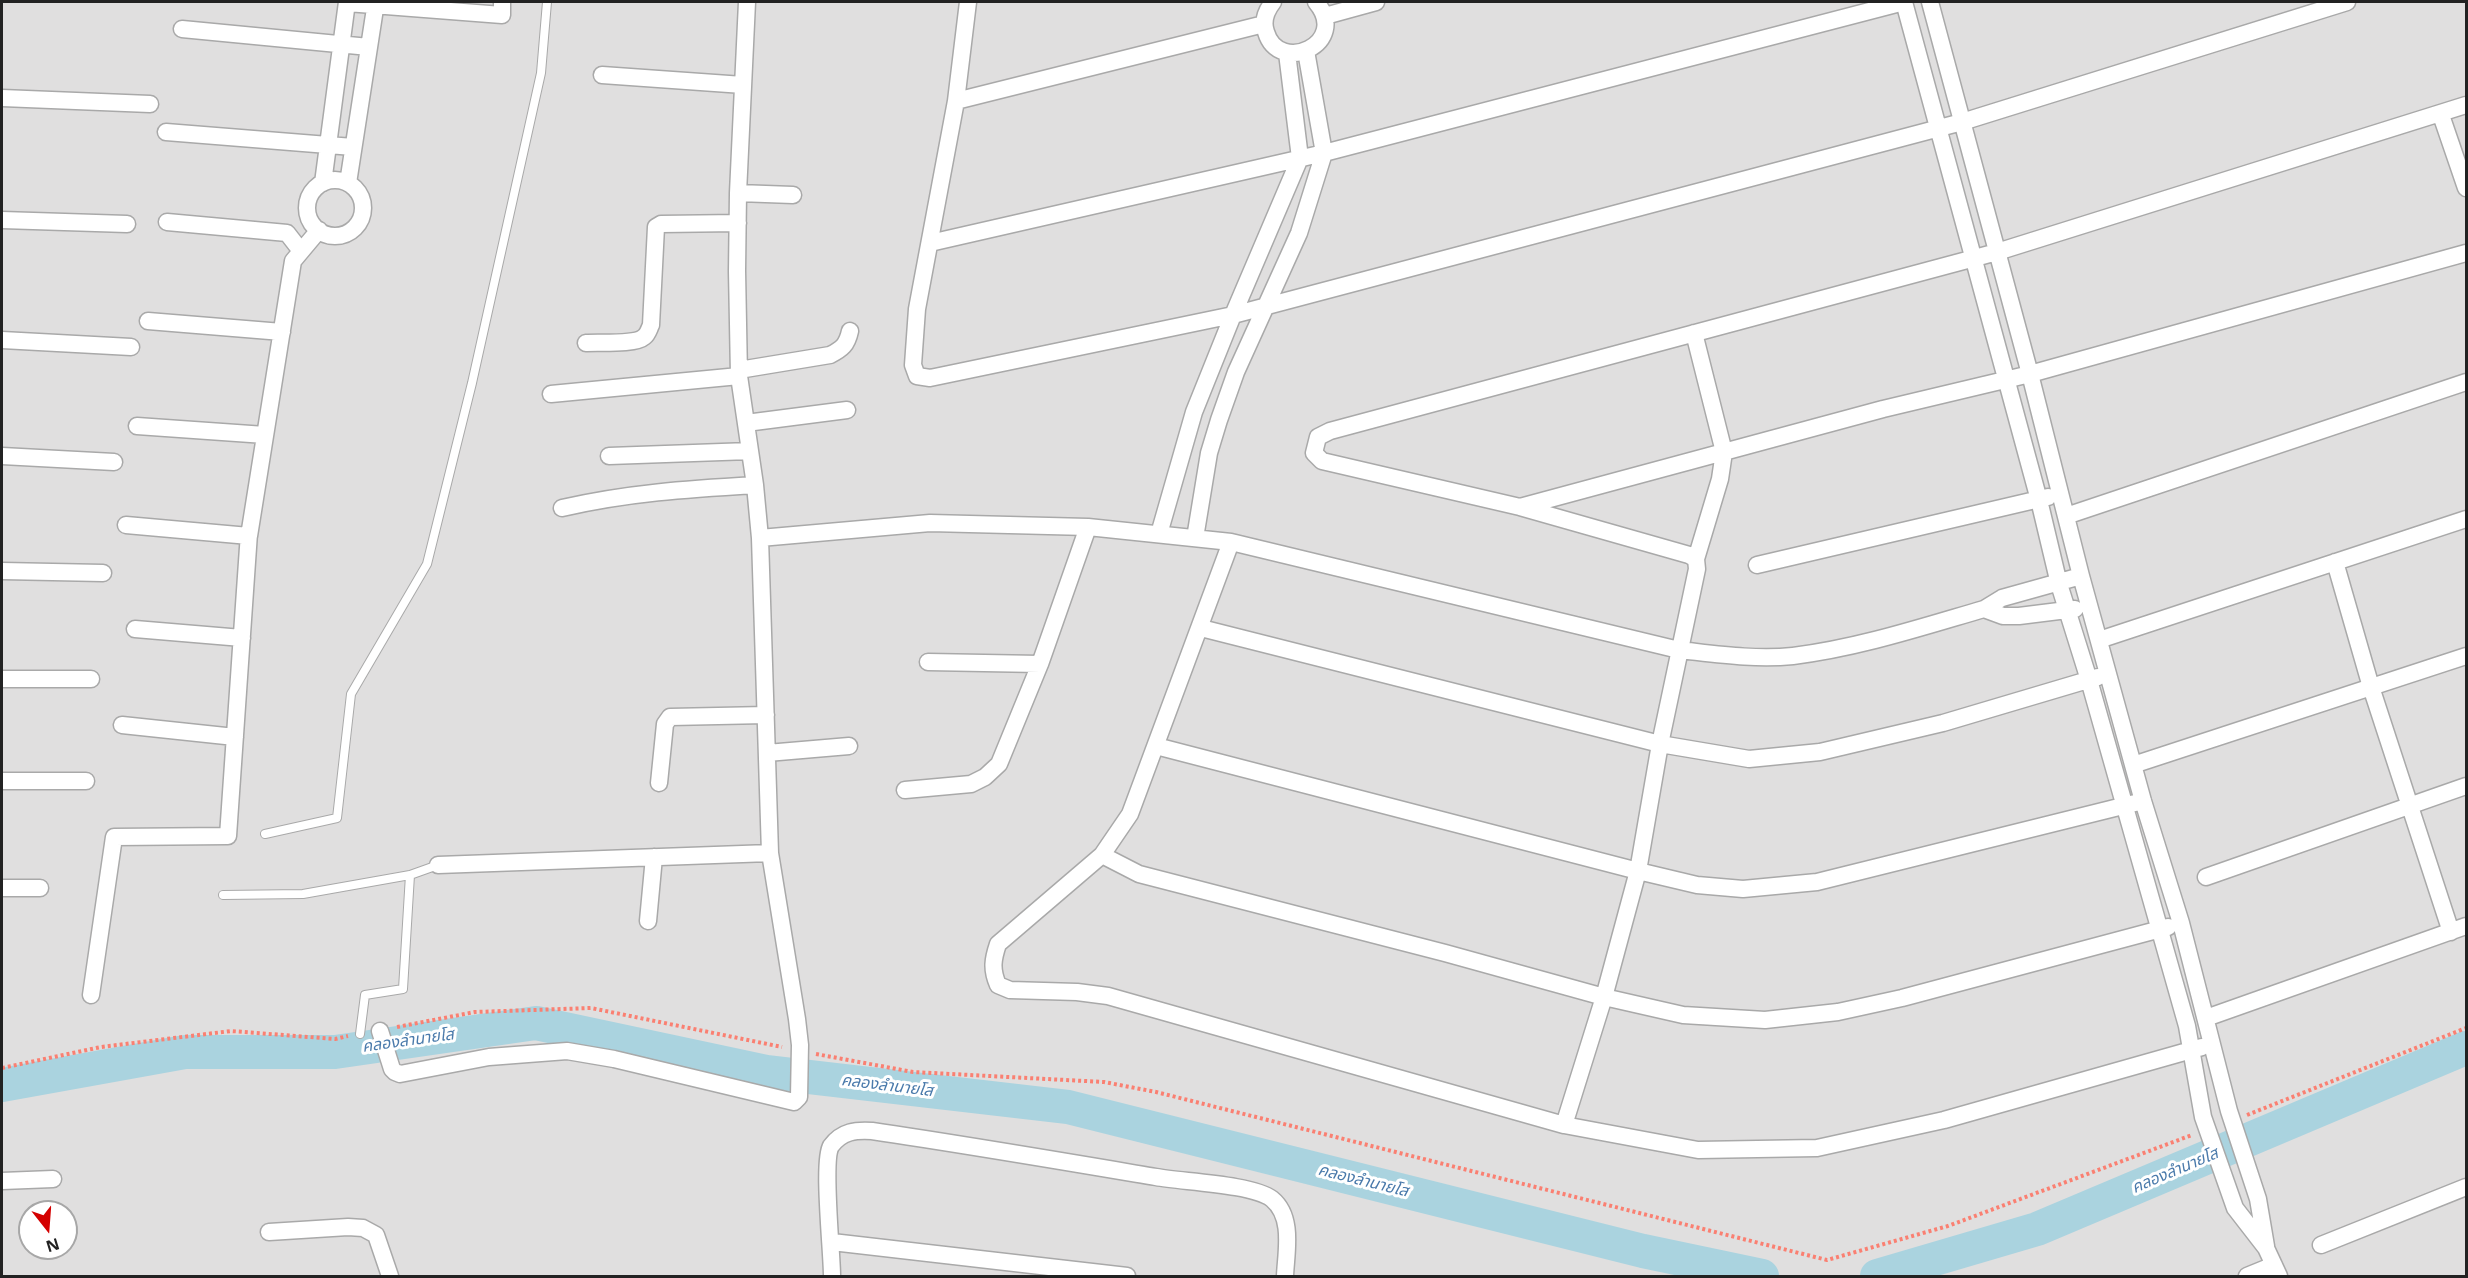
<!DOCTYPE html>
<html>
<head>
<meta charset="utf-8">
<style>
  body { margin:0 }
  #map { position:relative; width:2468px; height:1278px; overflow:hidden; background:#f2efe9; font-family:"Noto Sans",sans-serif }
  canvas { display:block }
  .frame { position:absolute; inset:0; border:3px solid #222; pointer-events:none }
  .north { position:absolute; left:18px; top:1200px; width:60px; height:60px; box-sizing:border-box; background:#fff; border:2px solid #a7a7a7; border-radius:50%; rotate:163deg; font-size:16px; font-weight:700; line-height:24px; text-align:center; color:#222 }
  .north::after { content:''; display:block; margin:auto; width:21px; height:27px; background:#d40000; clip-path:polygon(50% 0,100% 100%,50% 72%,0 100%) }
</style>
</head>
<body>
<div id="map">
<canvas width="2468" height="1278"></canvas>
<div class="frame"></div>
<div class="north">N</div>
</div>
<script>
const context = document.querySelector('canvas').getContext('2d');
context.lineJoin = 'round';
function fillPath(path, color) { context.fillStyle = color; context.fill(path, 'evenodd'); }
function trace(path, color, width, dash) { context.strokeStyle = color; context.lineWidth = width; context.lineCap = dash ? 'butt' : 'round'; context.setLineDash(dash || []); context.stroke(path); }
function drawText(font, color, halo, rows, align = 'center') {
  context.font = font + ' "Noto Sans","Noto Sans Thai",sans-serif'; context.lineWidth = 6; context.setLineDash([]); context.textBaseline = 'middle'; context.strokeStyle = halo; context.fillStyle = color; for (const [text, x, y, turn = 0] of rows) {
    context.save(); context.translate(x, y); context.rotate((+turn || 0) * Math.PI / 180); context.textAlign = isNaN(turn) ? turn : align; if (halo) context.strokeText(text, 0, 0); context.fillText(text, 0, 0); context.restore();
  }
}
fillPath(new Path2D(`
  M2 2H2466V1276H2ZM30 1212H66V1248H30Z`), '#e0dfdf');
trace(new Path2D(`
  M2 1085 185 1052H335L536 1023 766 1072 1068 1107 1643 1251 1762 1276
  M1877 1276 2037 1229 2466 1048`), '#aad3df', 34);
const lane = new Path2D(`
  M265 834 337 818 351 694 427 564 472 383 541 73 547 2
  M223 895 303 894 410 875 438 865
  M360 1034 365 995 403 989 410 875`);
const street = new Path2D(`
  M968 2 956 101 917 309 913 365 917 376 930 378 1233 315 1962 122 2347 2
  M1273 2C1266 11 1262 21 1266 32 1279 76 1351 43 1316 2
  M1930 2 2030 374 2081 576 2143 801 2181 923 2229 1111 2258 1199 2266 1246
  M347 3 502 15V2
  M1325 16 1376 2
  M182 29 369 47
  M602 75 743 85
  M2 98 150 104
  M956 101 1264 24
  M2441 115 2466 188
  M166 132 353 147
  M307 208a28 28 0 1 1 56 0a28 28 0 1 1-56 0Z
  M323 183 347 2
  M348 183 376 2
  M738 193 793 195
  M2 220 127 224
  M167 222 287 233 301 251
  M930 243 1324 153 1904 2 2039 500 2059 584 2089 680 2187 1026 2203 1117 2235 1208 2266 1248 2279 1276
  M148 321 282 332
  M1694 333 1724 452 1720 479 1696 559
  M2 340 131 347
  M586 343C599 342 635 345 644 337 648 334 649 329 651 325L656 227 661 224 738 223
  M739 370 830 355C842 349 847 345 850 331
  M551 394 739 376
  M746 423 847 410
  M137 426 265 435
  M2 456 114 462
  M609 456 750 451
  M1520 507 1883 409 2030 374 2466 253
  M562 508C627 493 688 489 755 485
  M2066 516 2466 382
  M126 525 249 536 293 261 319 230
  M1159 534 1194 412 1233 315 1300 158 1287 53
  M760 538 930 523 1088 527 1231 542 1679 650C1716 654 1755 660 1793 656 1858 648 1922 627 1984 609L2002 598 2081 576
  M1195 538 1209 453 1219 420 1236 372 1299 233 1324 153 1306 51
  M1231 542 1130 814 1102 855 998 944C993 959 991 969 998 985L1010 990 1077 992 1108 996 1564 1125 1604 997 1638 871 1660 744 1697 569 1696 559 1689 555 1520 507 1322 461 1314 453 1318 437 1330 431 1997 252 2466 105
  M2335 562 2371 687 2451 932
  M1757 565 2048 497
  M2 571 103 573
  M1984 609 2003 616H2019L2075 609
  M1201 628 1660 744 1749 759 1820 752 1943 723 2098 677
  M135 629 242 638
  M2099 640 2466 519
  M928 662 1040 664
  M2 679H91
  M122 725 235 737
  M1156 746 1638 871 1697 885 1743 889 1817 882 2135 803
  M767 753 849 746
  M2133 765 2466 656
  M2 781H86
  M659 783 665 724 670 717 766 715
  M905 790 971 784 985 777 999 764 1040 664 1088 527
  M1102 855 1139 874 1445 953 1604 997 1683 1015 1765 1020 1838 1012 1902 998 2168 927
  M438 865 770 853
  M2206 877 2466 786
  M2 888H40
  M648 921 654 857
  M91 995 114 837 228 836 249 533
  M2206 1018 2466 926
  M380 1031 392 1069 395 1072 400 1074 489 1057 567 1051 614 1059 794 1102 799 1097 800 1045 797 1019 770 853 760 538 755 485 739 376 737 271 738 193 747 2
  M1564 1125 1698 1150 1817 1148 1944 1120 2202 1047
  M2 1181 53 1179
  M269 1232 348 1227 363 1228 376 1235 390 1276
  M832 1242 1127 1276
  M2321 1245 2466 1187
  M832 1276C832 1252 822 1161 831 1146 842 1131 856 1130 872 1131 967 1145 1061 1161 1156 1177 1183 1182 1252 1184 1272 1199 1294 1217 1286 1252 1285 1276
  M2247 1276 2274 1265`);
trace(lane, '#a9a9a9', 10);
trace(street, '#a9a9a9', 19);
trace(new Path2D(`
  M397 1027 475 1012 591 1008 782 1047
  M816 1054 913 1072 1104 1082 1156 1092 1827 1260 1948 1226 2192 1135
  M2 1068 101 1047 231 1031 335 1039 348 1036
  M2247 1115 2466 1028`), '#fa8072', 4, [3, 3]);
trace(lane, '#fff', 8);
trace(street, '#fff', 16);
drawText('italic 16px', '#4a7aab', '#fff', [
  ["คลองลำนายโส",408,1041,-8],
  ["คลองลำนายโส",887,1086,7],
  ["คลองลำนายโส",2175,1171,-23],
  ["คลองลำนายโส",1363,1181,14]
]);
</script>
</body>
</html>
